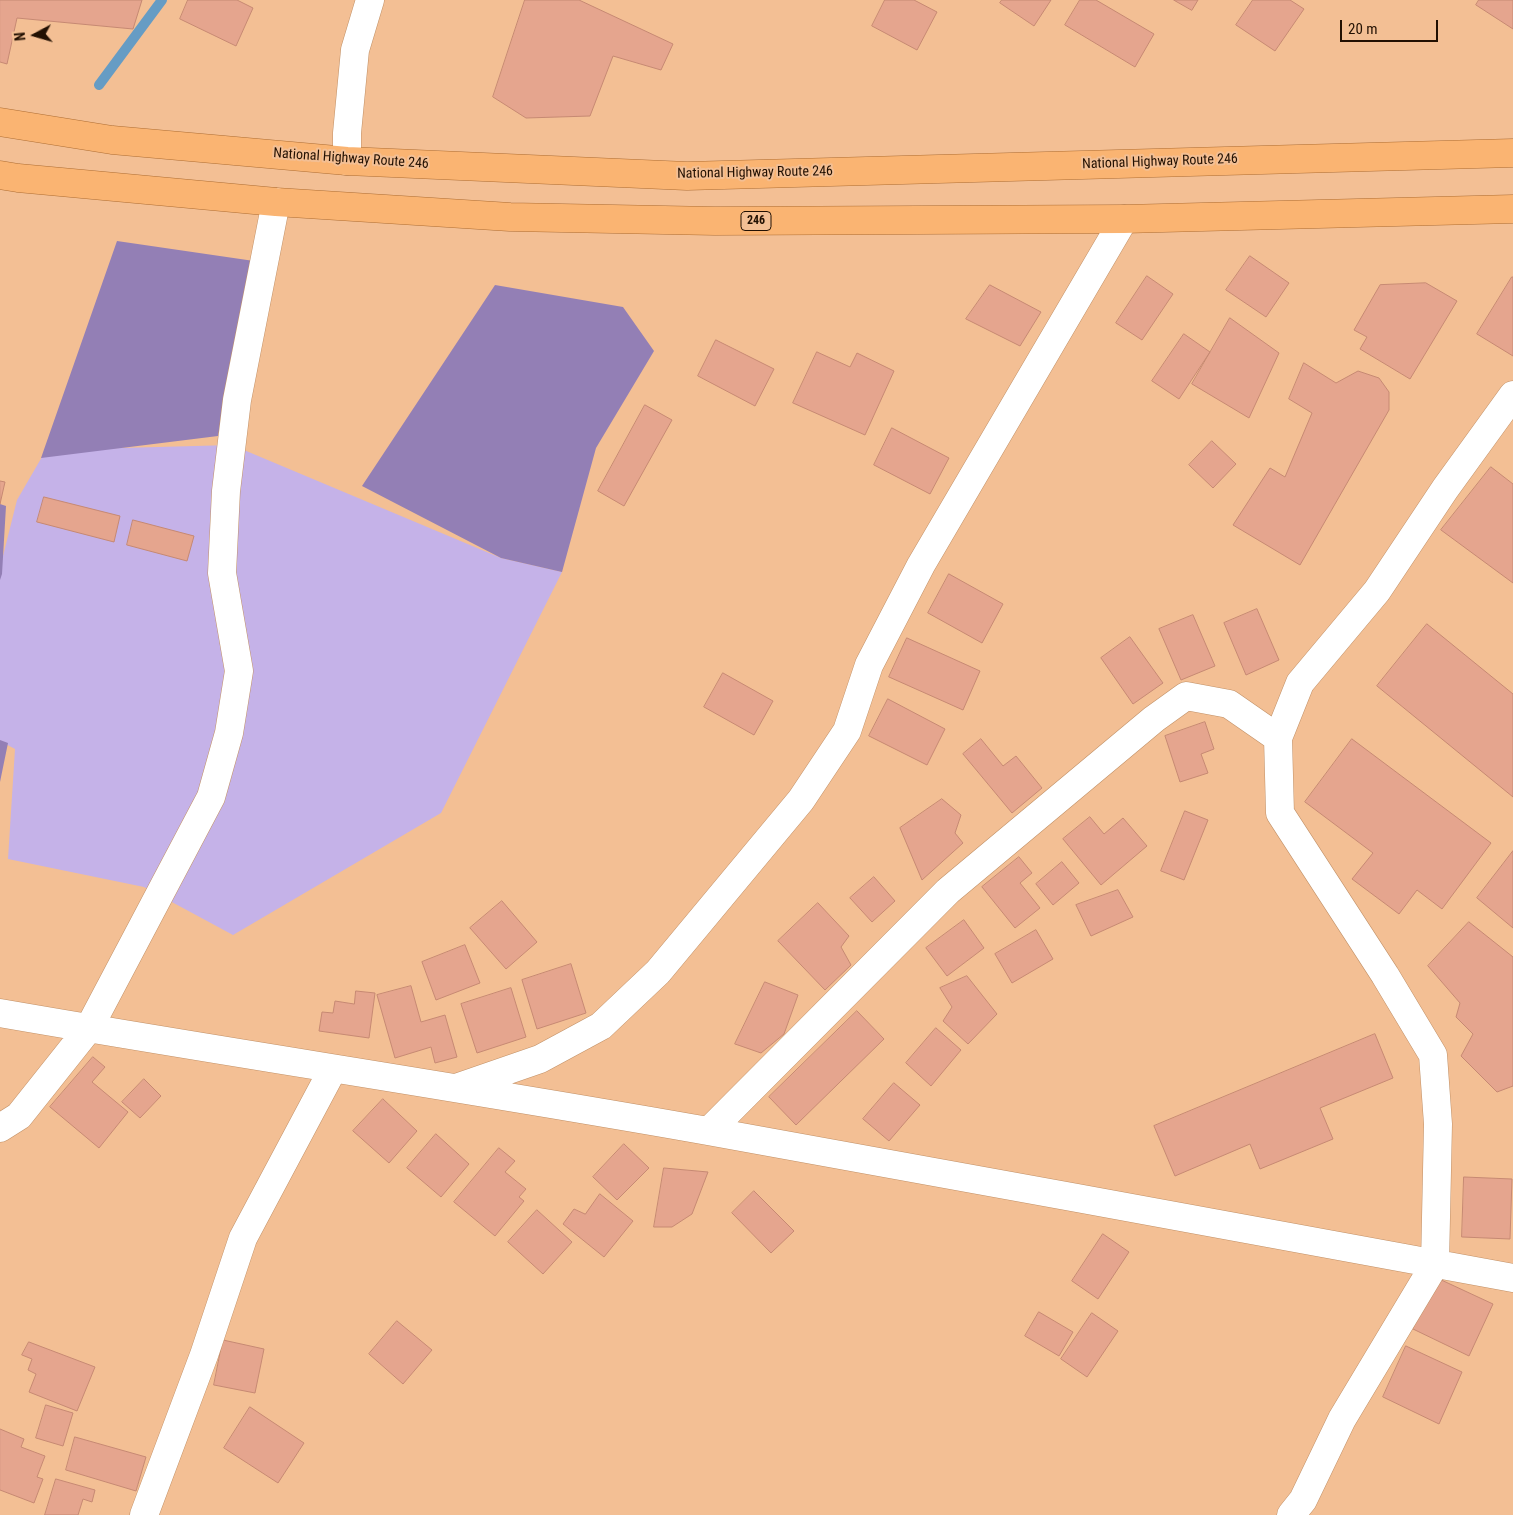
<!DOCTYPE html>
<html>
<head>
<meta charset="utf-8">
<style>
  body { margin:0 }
  #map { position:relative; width:1513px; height:1515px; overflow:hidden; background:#f3bf94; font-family:"Roboto Condensed",sans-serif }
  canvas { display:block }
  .north { position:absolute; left:10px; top:10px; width:50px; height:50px; -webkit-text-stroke:4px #f3bf94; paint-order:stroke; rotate:264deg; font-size:14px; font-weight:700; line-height:20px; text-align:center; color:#221002 }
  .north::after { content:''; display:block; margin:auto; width:18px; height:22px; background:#221002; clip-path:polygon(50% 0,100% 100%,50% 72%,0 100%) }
  .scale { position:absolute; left:1340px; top:20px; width:98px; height:22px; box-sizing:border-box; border:2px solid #221002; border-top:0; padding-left:6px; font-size:15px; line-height:18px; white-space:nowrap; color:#221002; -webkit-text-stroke:4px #f3bf94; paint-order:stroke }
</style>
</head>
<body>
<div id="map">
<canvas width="1513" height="1515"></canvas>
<div class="north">N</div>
<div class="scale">20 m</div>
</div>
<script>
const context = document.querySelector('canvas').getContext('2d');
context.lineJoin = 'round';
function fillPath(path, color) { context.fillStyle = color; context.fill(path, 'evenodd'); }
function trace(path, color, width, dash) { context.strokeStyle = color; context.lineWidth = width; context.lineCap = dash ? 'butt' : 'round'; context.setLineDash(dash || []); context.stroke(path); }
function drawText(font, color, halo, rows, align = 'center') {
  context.font = font + ' "Roboto Condensed",sans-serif'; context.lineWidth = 4; context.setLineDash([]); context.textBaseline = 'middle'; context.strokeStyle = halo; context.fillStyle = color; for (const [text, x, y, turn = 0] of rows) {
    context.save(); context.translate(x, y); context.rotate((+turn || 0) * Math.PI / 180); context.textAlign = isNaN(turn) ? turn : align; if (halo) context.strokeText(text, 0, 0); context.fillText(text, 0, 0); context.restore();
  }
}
fillPath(new Path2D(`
  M232 445 501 558 562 572 441 813 233 935 144 887 8 859 15 749 0 741V568L17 500 46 450Z`), '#c5b2e8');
fillPath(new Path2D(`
  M117 241 254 261 218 436 41 458Z
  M495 285 623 307 654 351 596 448 562 572 501 558 362 486Z
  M0 504 6 506 2 574 0 580Z
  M0 740 8 743 0 782Z`), '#937fb5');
trace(new Path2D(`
  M99 85 162 0`), '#669cc4', 10);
const building = new Path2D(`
  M0 0H142L133 29 17 18 7 64 0 62Z
  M188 0H237L253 8 236 46 180 19Z
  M525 0H579L673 44 661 70 613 56 590 116 526 118 493 97Z
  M885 0H914L937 12 917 50 872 26Z
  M1002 0H1051L1034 26 1000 3Z
  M1080 0H1096L1154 34 1135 67 1065 25Z
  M1174 0H1198L1192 10Z
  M1253 0H1290L1304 9 1275 51 1236 25Z
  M1479 0H1513V29L1476 5Z
  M1250 256 1289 283 1266 317 1226 290Z
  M1147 276 1173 294 1142 340 1116 323Z
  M1512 277H1513V356L1477 334Z
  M1426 283 1457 301 1410 379 1360 349 1367 337 1354 330 1380 285Z
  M990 285 1041 312 1020 346 966 319Z
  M1230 318 1279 353 1249 418 1192 384Z
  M1184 334 1210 352 1179 399 1152 381Z
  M716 340 774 369 755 406 698 376Z
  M817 352 850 367 857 353 894 371 865 435 793 403Z
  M1304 363 1336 383 1358 371 1379 378 1389 392V410L1300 565 1233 525 1270 468 1285 477 1312 413 1289 399Z
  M645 405 672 420 624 506 598 491Z
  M892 428 949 458 930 494 874 465Z
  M1212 441 1236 464 1213 488 1189 465Z
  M1491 467 1513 484V583L1441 530Z
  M0 481 5 482 0 504Z
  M44 497 120 516 114 542 37 522Z
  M133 520 194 536 187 561 127 545Z
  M949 574 1003 604 982 643 928 613Z
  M1257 609 1279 660 1246 675 1224 623Z
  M1193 615 1215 666 1181 680 1159 629Z
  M1427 624 1513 694V797L1377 686Z
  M1130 637 1163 683 1133 704 1101 658Z
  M907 638 980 671 963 710 889 677Z
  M723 673 773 701 754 735 704 707Z
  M888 699 945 729 927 765 869 736Z
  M1205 722 1214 749 1201 754 1208 773 1180 782 1165 736Z
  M981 739 1003 766 1016 756 1042 788 1012 813 963 754Z
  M1352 739 1491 843 1442 909 1417 890 1399 914 1352 879 1373 853 1305 802Z
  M942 799 961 815 955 833 963 843 922 880 900 828Z
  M1185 811 1208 820 1184 880 1161 871Z
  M1090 817 1104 834 1123 818 1147 846 1101 885 1063 839Z
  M1513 851V928L1477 898Z
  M1019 857 1032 873 1020 883 1040 908 1015 928 982 887Z
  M1062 862 1079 883 1053 905 1036 884Z
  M874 877 895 901 872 922 850 898Z
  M1118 890 1133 917 1091 936 1076 905Z
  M502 901 537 942 506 969 470 928Z
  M818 903 849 936 841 947 851 965 825 990 778 941Z
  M964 920 984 948 947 976 926 948Z
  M1469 922 1513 957V1086L1497 1092 1461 1056 1473 1034 1456 1017 1460 1003 1428 966Z
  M1036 930 1053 959 1012 983 995 954Z
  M465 945 480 983 436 1000 422 962Z
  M571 964 586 1013 537 1029 522 980Z
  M967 976 997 1014 968 1044 943 1021 952 1007 940 988Z
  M765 982 798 995 784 1034 761 1053 735 1044Z
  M411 986 421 1022 445 1015 457 1057 435 1063 431 1047 395 1058 377 995Z
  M511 988 526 1037 477 1053 461 1004Z
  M356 991 375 993 369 1038 319 1031 322 1012 333 1013 335 1001 354 1004Z
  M857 1011 884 1039 796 1125 769 1097Z
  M936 1028 961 1050 931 1086 906 1063Z
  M1375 1034 1393 1078 1320 1108 1333 1139 1260 1169 1250 1144 1175 1176 1154 1126Z
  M93 1057 105 1067 92 1082 128 1112 99 1148 50 1107Z
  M144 1079 161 1096 140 1118 122 1102Z
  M894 1083 920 1105 889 1141 863 1119Z
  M383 1099 417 1131 389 1163 353 1131Z
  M436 1134 469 1164 441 1197 407 1168Z
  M624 1144 649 1168 617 1200 593 1177Z
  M499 1148 515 1161 505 1172 526 1189 519 1197 524 1201 495 1236 454 1202Z
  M664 1168 708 1172 692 1214 672 1227H654Z
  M1464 1177 1512 1179 1510 1239 1462 1237Z
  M754 1191 794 1231 771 1253 732 1213Z
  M600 1194 633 1221 604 1257 563 1224 574 1209 585 1214Z
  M537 1210 572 1242 543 1274 508 1242Z
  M1103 1234 1129 1252 1098 1299 1072 1281Z
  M1437 1278 1493 1304 1469 1356 1413 1329Z
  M1039 1312 1073 1332 1059 1356 1025 1336Z
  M1092 1313 1118 1331 1087 1377 1061 1359Z
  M397 1321 432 1350 403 1384 369 1354Z
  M223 1340 264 1349 255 1393 214 1385Z
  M29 1342 95 1367 77 1411 29 1392 36 1374 28 1370 32 1359 22 1355Z
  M1406 1346 1462 1372 1439 1424 1383 1397Z
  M46 1405 73 1413 63 1446 36 1438Z
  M250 1407 304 1443 278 1483 224 1448Z
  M0 1429 24 1439 21 1447 45 1456 37 1477 43 1479 34 1503 0 1490Z
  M75 1437 146 1457 136 1491 66 1470Z
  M56 1479 95 1490 92 1502 83 1499 78 1515H45Z`);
fillPath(building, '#e5a58e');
trace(building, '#c68973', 1);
const minor = new Path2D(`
  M347 161V133L355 50 370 0
  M0 1013C236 1054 472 1089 708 1131 977 1178 1244 1230 1513 1278
  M459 1087 540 1059 601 1026 658 972 801 800 847 731 869 665 921 565 1124 219
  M0 1128 19 1116 89 1028 211 797 229 733 239 671 222 573 226 491 237 400 276 202
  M709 1131 948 891 1154 719 1186 696 1229 704 1278 738
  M144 1515 204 1355 243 1238 333 1069
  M1291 1515 1303 1500 1342 1419 1435 1264 1438 1124 1433 1055 1385 975 1280 813 1278 738 1300 683 1377 591 1445 489 1513 395`);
const trunk = new Path2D(`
  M0 122 112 140 347 161 687 176 1513 153
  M0 175 18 178 276 202 510 217 715 221 1124 219 1513 209`);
trace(minor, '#c19066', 29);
trace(trunk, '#ae6e34', 29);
trace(minor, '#fff', 28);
trace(trunk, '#fab472', 28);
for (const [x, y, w] of [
  [756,221,30]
]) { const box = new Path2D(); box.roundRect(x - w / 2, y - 9.5, w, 19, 4); context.fillStyle = '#f3bf94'; context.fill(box); trace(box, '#221002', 1); }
drawText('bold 12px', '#221002', null, [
  ["246",756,221]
]);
drawText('14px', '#221002', '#f3bf94', [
  ["National Highway Route 246",351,159,4],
  ["National Highway Route 246",1160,162,-2],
  ["National Highway Route 246",755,173,-1]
]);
</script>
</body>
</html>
